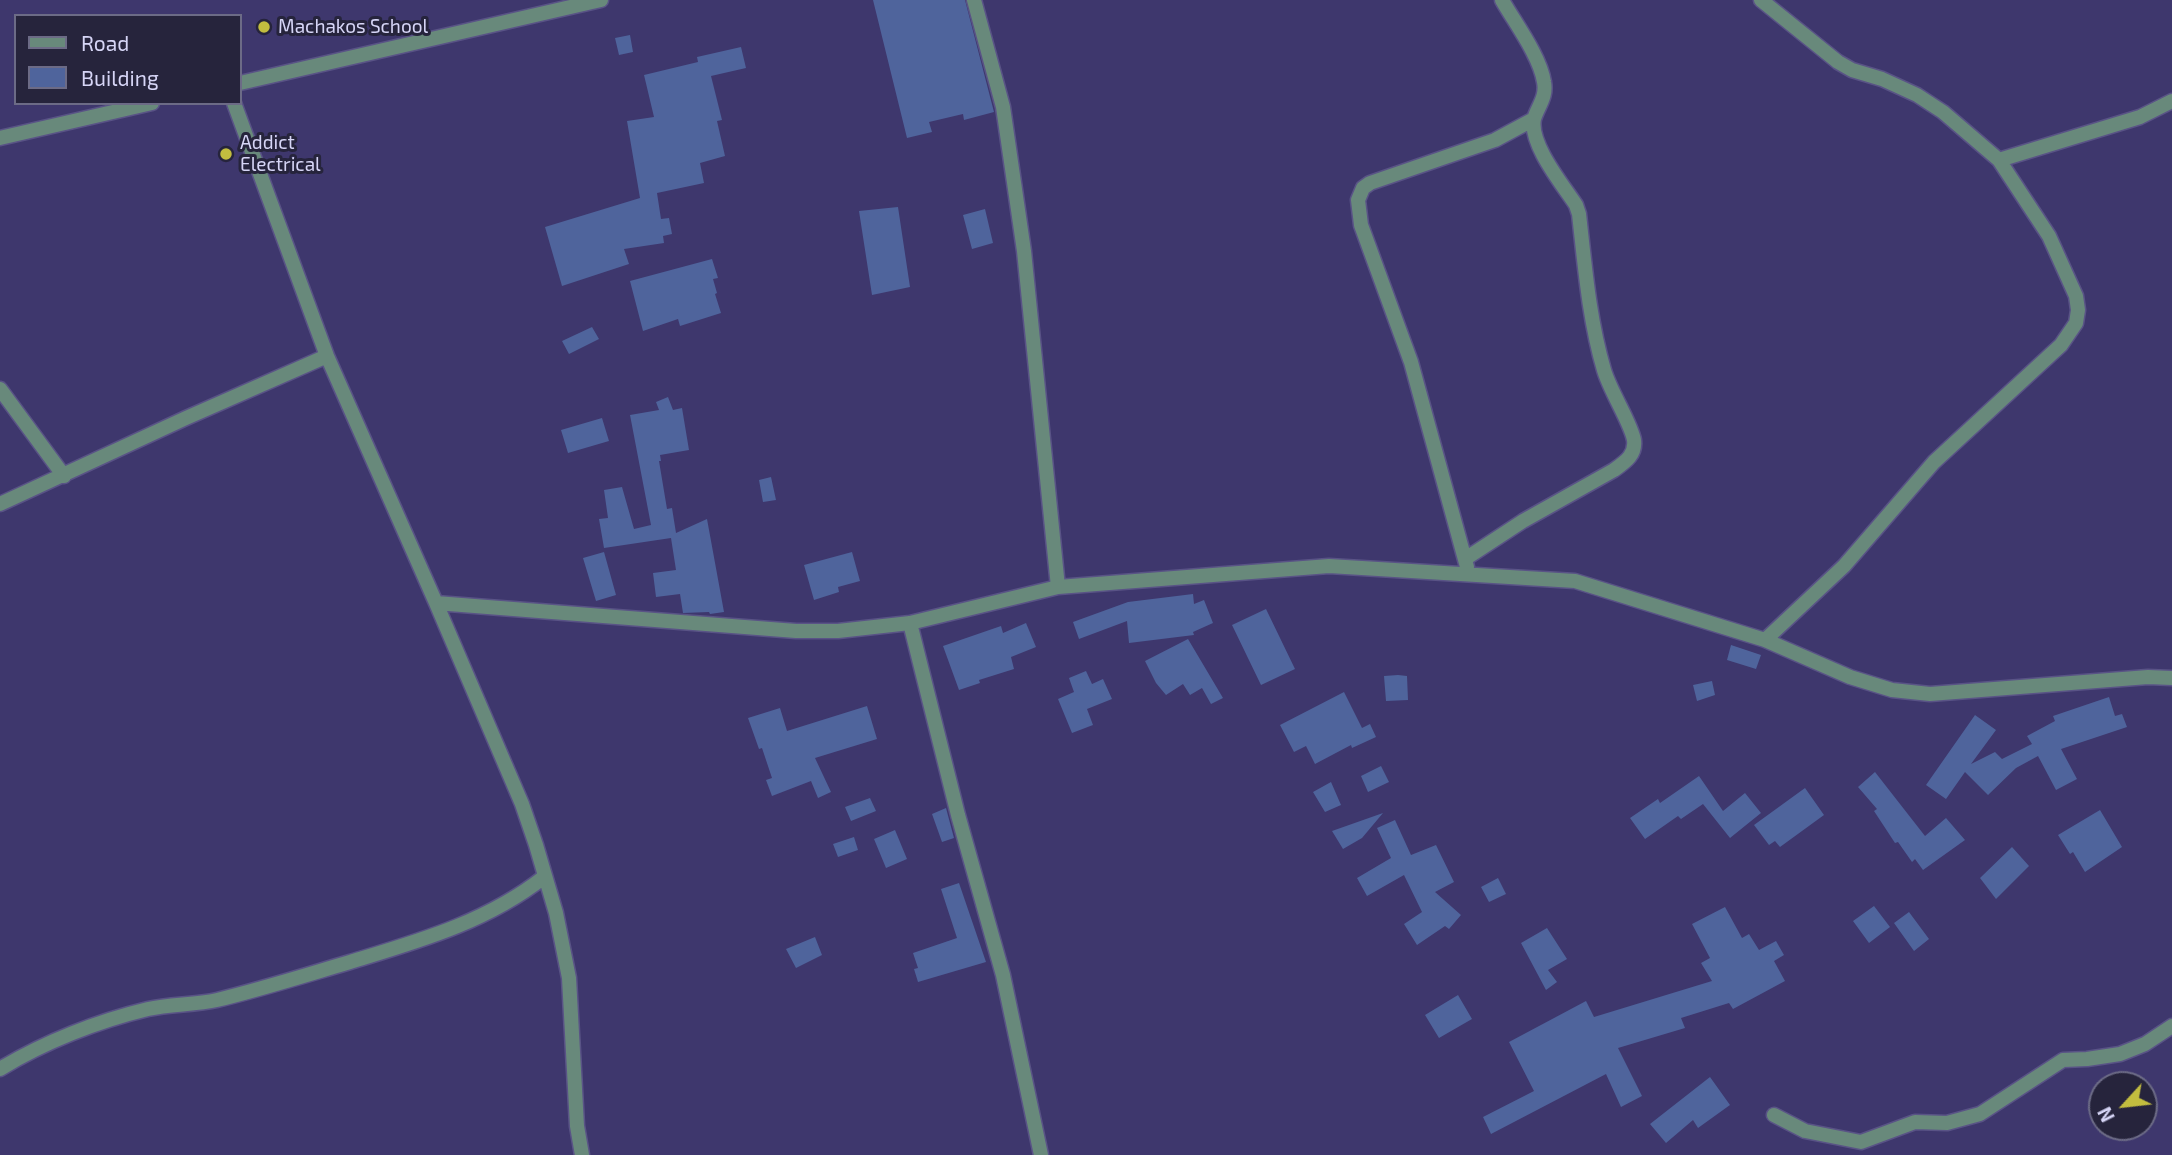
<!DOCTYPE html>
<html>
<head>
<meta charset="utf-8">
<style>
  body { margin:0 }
  #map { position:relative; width:2172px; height:1155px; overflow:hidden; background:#3e376d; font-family:"Exo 2",sans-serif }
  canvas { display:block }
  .legend { position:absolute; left:14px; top:14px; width:228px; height:91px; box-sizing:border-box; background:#26243c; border:2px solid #6c6b86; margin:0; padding:9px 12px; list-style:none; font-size:21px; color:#d6d5f6 }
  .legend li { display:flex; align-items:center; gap:14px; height:35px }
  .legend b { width:35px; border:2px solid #6c6b86 }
  .north { position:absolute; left:2088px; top:1071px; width:70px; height:70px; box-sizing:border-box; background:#26243c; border:2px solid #6c6b86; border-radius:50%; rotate:243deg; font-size:19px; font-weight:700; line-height:28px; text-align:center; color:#d6d5f6 }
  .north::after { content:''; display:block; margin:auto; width:24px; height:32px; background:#c2bd3f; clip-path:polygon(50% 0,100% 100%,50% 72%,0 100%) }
</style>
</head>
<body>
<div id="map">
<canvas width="2172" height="1155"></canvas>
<ul class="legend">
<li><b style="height:9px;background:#68897b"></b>Road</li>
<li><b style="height:19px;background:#4f649c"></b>Building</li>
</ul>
<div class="north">N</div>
</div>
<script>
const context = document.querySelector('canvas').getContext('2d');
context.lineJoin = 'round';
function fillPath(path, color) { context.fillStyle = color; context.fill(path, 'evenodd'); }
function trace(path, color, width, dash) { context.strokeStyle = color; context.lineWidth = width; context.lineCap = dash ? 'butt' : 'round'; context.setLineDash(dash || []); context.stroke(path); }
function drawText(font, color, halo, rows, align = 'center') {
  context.font = font + ' "Exo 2",sans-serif'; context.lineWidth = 6; context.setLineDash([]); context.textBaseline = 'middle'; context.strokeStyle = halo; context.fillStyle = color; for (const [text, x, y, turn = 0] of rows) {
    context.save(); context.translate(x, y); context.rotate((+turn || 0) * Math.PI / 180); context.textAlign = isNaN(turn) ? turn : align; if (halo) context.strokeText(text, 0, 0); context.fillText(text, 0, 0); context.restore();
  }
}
fillPath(new Path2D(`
  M873 0H965L994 112 964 120 963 114 929 122 932 132 907 138Z
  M630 35 633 52 619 55 615 38Z
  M741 47 746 68 711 76 722 120 717 121 725 156 700 163 704 183 657 193 661 219 669 218 672 234 663 236 664 243 624 249 629 264 562 286 545 227 640 198 627 121 654 117 644 75 698 62 697 57Z
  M898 207 910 287 872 295 859 211Z
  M985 209 993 243 972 249 963 215Z
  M712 259 718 278 713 279 717 293 715 294 721 313 680 326 678 319 643 331 630 281Z
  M592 327 599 339 569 354 562 341Z
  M668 397 673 410 682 408 689 450 660 455 661 461H659L667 509 672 508 676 533 707 519 724 612 710 614 709 612 683 613 680 594 656 597 653 573 676 570 671 538 604 548 599 519 608 518 604 490 622 487 634 529 651 525 630 415 659 410 656 402Z
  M602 418 609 441 568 453 561 430Z
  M771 477 776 500 763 502 759 480Z
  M604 552 616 595 596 601 583 558Z
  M852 552 860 581 838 587 839 592 814 600 804 565Z
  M1193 594 1194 604 1204 600 1213 623 1193 632 1194 635 1129 643 1127 621 1079 639 1073 622 1128 602Z
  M1266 609 1295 669 1261 685 1232 625Z
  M1026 623 1036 647 1011 657 1014 669 979 680 980 683 959 690 943 646 1001 626 1003 633Z
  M1188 639 1223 698 1211 704 1202 688 1190 695 1183 684 1166 695 1156 683 1145 661Z
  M1731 645 1761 655 1756 669 1727 660Z
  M1086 671 1092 684 1103 679 1112 699 1087 709 1093 725 1072 733 1058 699 1074 692 1069 678Z
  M1398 675 1407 676 1408 700 1386 701 1384 676Z
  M1712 681 1715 695 1697 701 1693 685Z
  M1344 692 1362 728 1370 724 1376 737 1352 748 1351 745 1315 764 1306 746 1294 752 1280 725Z
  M2109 697 2115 716 2122 714 2127 727 2061 749 2077 779 2056 790 2038 756 2016 768 1988 795 1965 772 1946 799 1926 785 1975 715 1996 730 1971 764 1995 752 2002 759 2032 744 2027 736 2055 721 2053 716Z
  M867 706 877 739 815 758 831 792 818 798 811 781 772 796 766 780 772 778 762 748 759 749 748 718 780 708 787 731Z
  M1381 766 1389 782 1368 792 1361 776Z
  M1875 772 1925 836 1946 818 1965 840 1923 870 1915 859 1912 862 1898 842 1895 843 1874 811 1877 809 1858 787Z
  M1699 776 1723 811 1745 793 1761 813 1730 838 1703 804 1681 819 1678 816 1645 839 1630 818 1658 799 1660 803Z
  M1331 782 1341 805 1325 812 1313 792Z
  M1805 788 1824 815 1780 847 1775 841 1769 845 1754 825Z
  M870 798 876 811 851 821 845 807Z
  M946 808 954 838 942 842 932 814Z
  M2100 810 2122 847 2085 872 2073 852 2070 854 2058 835Z
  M1383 813 1362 838 1343 849 1332 831Z
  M1395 820 1411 855 1436 845 1454 882 1435 892 1461 915 1449 929 1445 926 1417 945 1404 924 1422 912 1404 875 1367 896 1357 878 1391 858 1377 828Z
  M895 830 907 859 886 868 874 839Z
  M854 837 858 850 838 857 833 844Z
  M2012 847 2029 866 1996 899 1980 878Z
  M1498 878 1506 894 1489 902 1481 887Z
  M959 883 986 962 918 982 914 969 918 968 913 953 957 938 941 889Z
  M1874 906 1890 927 1869 943 1853 921Z
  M1725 907 1742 938 1749 934 1759 950 1776 941 1784 955 1774 961 1785 981 1733 1009 1729 1003 1681 1018 1685 1028 1618 1048 1642 1096 1621 1107 1606 1074 1491 1134 1483 1117 1534 1091 1509 1042 1586 1001 1594 1017 1712 981 1701 963 1710 958 1692 924Z
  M1909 912 1929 939 1914 951 1894 923Z
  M1547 928 1567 959 1548 970 1557 982 1546 990 1521 943Z
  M815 937 822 955 796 968 786 949Z
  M1458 995 1472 1019 1439 1038 1425 1015Z
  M1710 1077 1730 1105 1698 1128 1693 1120 1666 1143 1650 1124Z`), '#4f649c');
const street = new Path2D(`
  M974 0 1003 107 1024 251 1058 587
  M1761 0 1838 62 1852 70 1882 79 1917 95 1943 112 1999 160 2049 236 2076 296 2078 310 2076 323 2061 345 1934 462 1844 566 1765 640
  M240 83 601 0
  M234 103 327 356 436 603 796 631H838L910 623 1058 587 1329 566 1575 581 1765 640 1850 677 1892 690 1930 694 2148 677 2172 678
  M0 138 152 103
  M1999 160 2140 117 2172 101
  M0 389 64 476
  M0 504 186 418 327 356
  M1465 559 1523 521 1614 470C1625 462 1636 455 1634 440 1631 423 1610 391 1604 370 1589 319 1585 267 1579 214L1576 205C1563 185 1529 144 1534 119 1538 106 1547 97 1544 82 1540 56 1515 23 1502 0
  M1467 567 1411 362 1361 225 1358 200 1363 188 1370 183 1495 140 1534 119
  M436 603 522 804 536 845 556 913 569 978 577 1126 582 1155
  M910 623 958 815 1003 975 1041 1155
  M0 1069C44 1042 98 1021 148 1009 171 1004 195 1005 217 1000 262 989 306 975 350 962 419 941 487 922 544 877
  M1774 1115 1805 1131 1861 1142 1915 1122 1947 1123 1980 1114 2063 1060 2087 1059 2120 1054 2145 1044 2172 1026`);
trace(street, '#595386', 17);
trace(street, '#68897b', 14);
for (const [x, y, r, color] of [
  [264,27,7,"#c2bd3f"],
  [226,154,7,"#c2bd3f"]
]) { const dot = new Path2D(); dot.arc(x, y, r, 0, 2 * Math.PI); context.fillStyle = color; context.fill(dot); trace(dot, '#26243c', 2.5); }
drawText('19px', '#d6d5f6', '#26243c', [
  ["Machakos School",278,27],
  ["Addict",240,143],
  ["Electrical",240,165]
], 'left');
</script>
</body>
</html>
